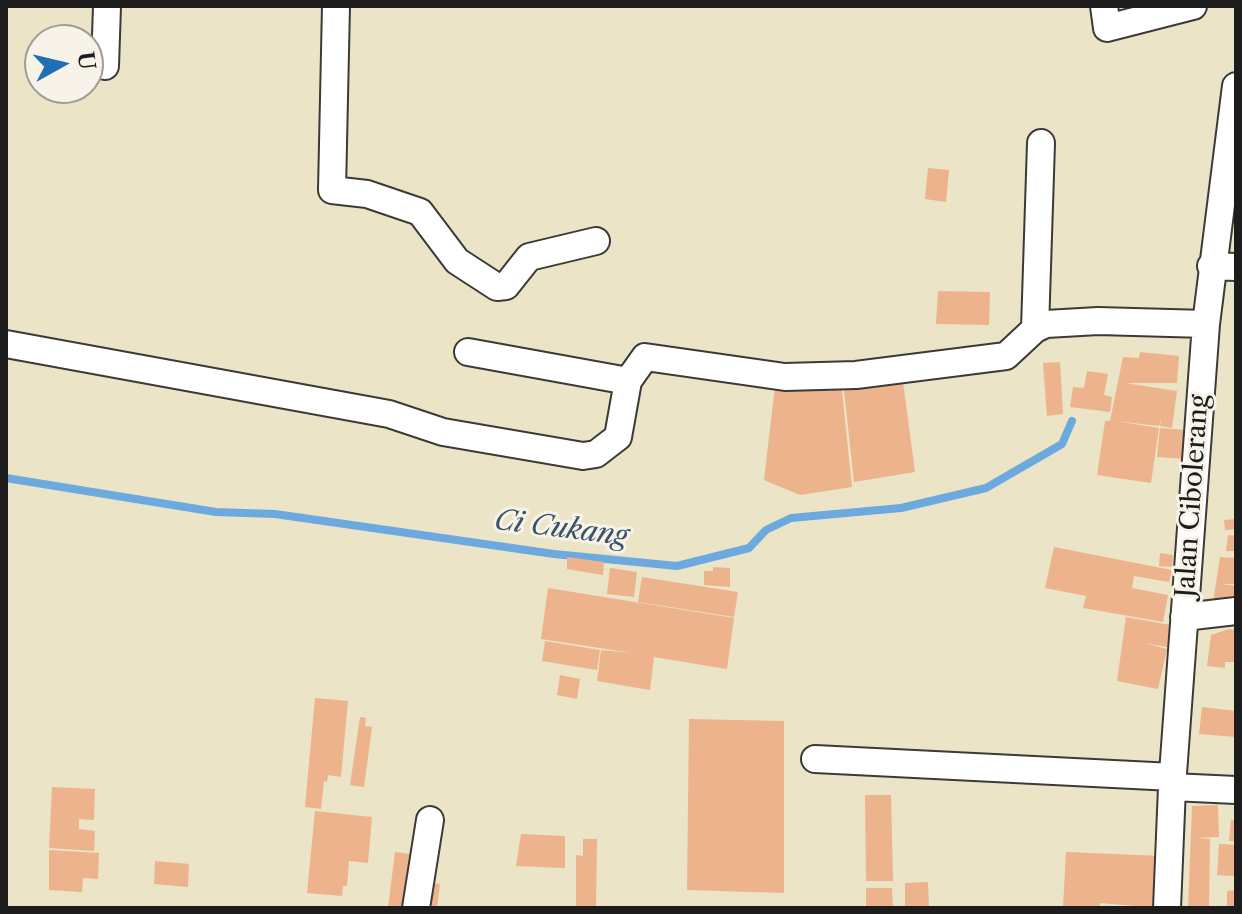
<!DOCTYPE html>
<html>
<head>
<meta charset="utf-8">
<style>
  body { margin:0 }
  #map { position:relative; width:1242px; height:914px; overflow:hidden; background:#ebe4c6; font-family:"Libre Caslon Text",serif }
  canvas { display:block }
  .frame { position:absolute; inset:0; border:8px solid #1c1c1c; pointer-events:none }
  .north { position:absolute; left:24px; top:24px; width:80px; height:80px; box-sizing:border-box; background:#f7f3e8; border:2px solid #9f9d96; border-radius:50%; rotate:82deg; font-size:22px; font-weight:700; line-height:32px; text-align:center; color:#1c1c1c }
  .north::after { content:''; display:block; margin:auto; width:28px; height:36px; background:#1f6fb2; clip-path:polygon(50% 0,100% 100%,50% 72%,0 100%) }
</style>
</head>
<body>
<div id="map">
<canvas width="1242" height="914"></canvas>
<div class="frame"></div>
<div class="north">U</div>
</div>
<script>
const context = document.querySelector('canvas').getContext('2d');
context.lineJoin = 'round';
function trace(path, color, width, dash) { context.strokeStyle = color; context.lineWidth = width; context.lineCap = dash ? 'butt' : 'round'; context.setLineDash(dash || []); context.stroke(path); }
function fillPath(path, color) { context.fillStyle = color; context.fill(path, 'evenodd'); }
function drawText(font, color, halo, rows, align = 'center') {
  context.font = font + ' "Libre Caslon Text",serif'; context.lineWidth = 6; context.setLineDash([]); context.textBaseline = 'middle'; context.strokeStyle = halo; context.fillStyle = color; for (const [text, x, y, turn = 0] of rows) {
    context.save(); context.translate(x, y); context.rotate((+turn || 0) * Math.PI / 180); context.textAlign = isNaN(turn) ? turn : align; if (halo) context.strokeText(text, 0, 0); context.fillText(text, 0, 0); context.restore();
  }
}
trace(new Path2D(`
  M6 478 216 512 275 514 554 554 677 566 749 548 766 530 791 518 901 508 986 488 1062 444 1072 421`), '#6ca9de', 8);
fillPath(new Path2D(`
  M928 168 949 170 946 202 925 199Z
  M938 291 990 292 989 325 936 324Z
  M1140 352 1179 356 1177 383H1125L1177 391 1172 428 1160 426 1161 419 1159 426 1115 421 1159 428 1151 483 1097 475 1105 421H1110L1123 357 1139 358Z
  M1060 362 1063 414 1047 416 1043 363Z
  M1087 371 1108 374 1104 395 1112 397 1110 412 1070 407 1073 387 1084 388Z
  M902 374 915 472 854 482 843 381Z
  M841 381 852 487 800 495 764 480 775 386Z
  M1160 428 1188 430 1186 459 1157 457Z
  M1236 519V529L1225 530 1224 520Z
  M1228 535 1236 536V551H1226Z
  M1054 547 1172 570 1169 582 1134 576 1132 588 1168 595 1163 622 1083 608 1086 596 1045 588Z
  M1160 553 1173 555 1172 567 1159 566Z
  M567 557 604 562 603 575 567 569Z
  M1220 557 1236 558V584H1221L1236 586 1232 606 1213 603Z
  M713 567 730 568V587L704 585V571H713Z
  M610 568 637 572 634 597 607 594Z
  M642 577 738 592 734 617 638 602Z
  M548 588 734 618 727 669 654 657 650 690 597 681 601 650 632 653 541 639Z
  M1126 617 1176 626 1172 648 1144 643 1167 649 1158 689 1117 681Z
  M1229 629 1236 630 1234 662H1225V668L1207 666 1211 635Z
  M545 641 600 650 597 670 542 661Z
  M560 675 580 679 577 699 557 695Z
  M315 698 348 701 341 777 328 775 327 782 324 781 321 809 305 807Z
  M1202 707 1236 711V737L1199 734Z
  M360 717 366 718 365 726 372 727 364 787 350 785Z
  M689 719 784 721V893L687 890Z
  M52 787 95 789 94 820 79 819V829L95 831 94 851 49 848Z
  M865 795H891L893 881H866Z
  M1218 805 1219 837 1197 838 1210 839 1209 908H1188L1192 806Z
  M315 811 372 817 368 863 349 861 347 886H343L342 896 307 893Z
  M1231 820 1236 821V841H1229Z
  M521 834 565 836V868L516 866Z
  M583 839H597L596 908H576V855L583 856Z
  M1219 844 1236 845V876L1217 875Z
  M49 850 99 853 98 879 83 878 82 892 49 890Z
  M395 852 418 855 412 908H388Z
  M1066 852 1162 856 1158 908 1100 903 1099 908H1063Z
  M155 861 189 864 188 887 154 884Z
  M426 882 440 884 437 908 423 907Z
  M928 882 929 908H905V883Z
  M866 888H892L893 908H866Z
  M1236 890V908H1227V891Z`), '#ecb38d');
const minor = new Path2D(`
  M336 6 332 190 367 194 420 212 457 261 497 287 506 286 529 257 596 241
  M1104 6 1107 28 1193 6
  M105 66 107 6
  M1211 266 1236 267
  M1035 329 1041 143
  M6 344 389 414 443 432 583 456 596 454 618 437 628 381 645 357 785 377 856 375 1006 356 1035 329 1046 324 1098 321 1206 324
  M468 352 628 381
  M1184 617 1236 611
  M815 759 1173 777
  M1172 787 1236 790
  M416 908 430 820
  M1167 908 1172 787 1206 324 1236 86`);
trace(minor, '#3b3a36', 30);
trace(minor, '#fff', 26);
drawText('26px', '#1c1c1c', '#f7f3e8', [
  ["Jalan Cibolerang",1193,496,-86]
]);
drawText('italic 28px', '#3c546a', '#f7f3e8', [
  ["Ci Cukang",561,529,7]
]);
</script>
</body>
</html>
